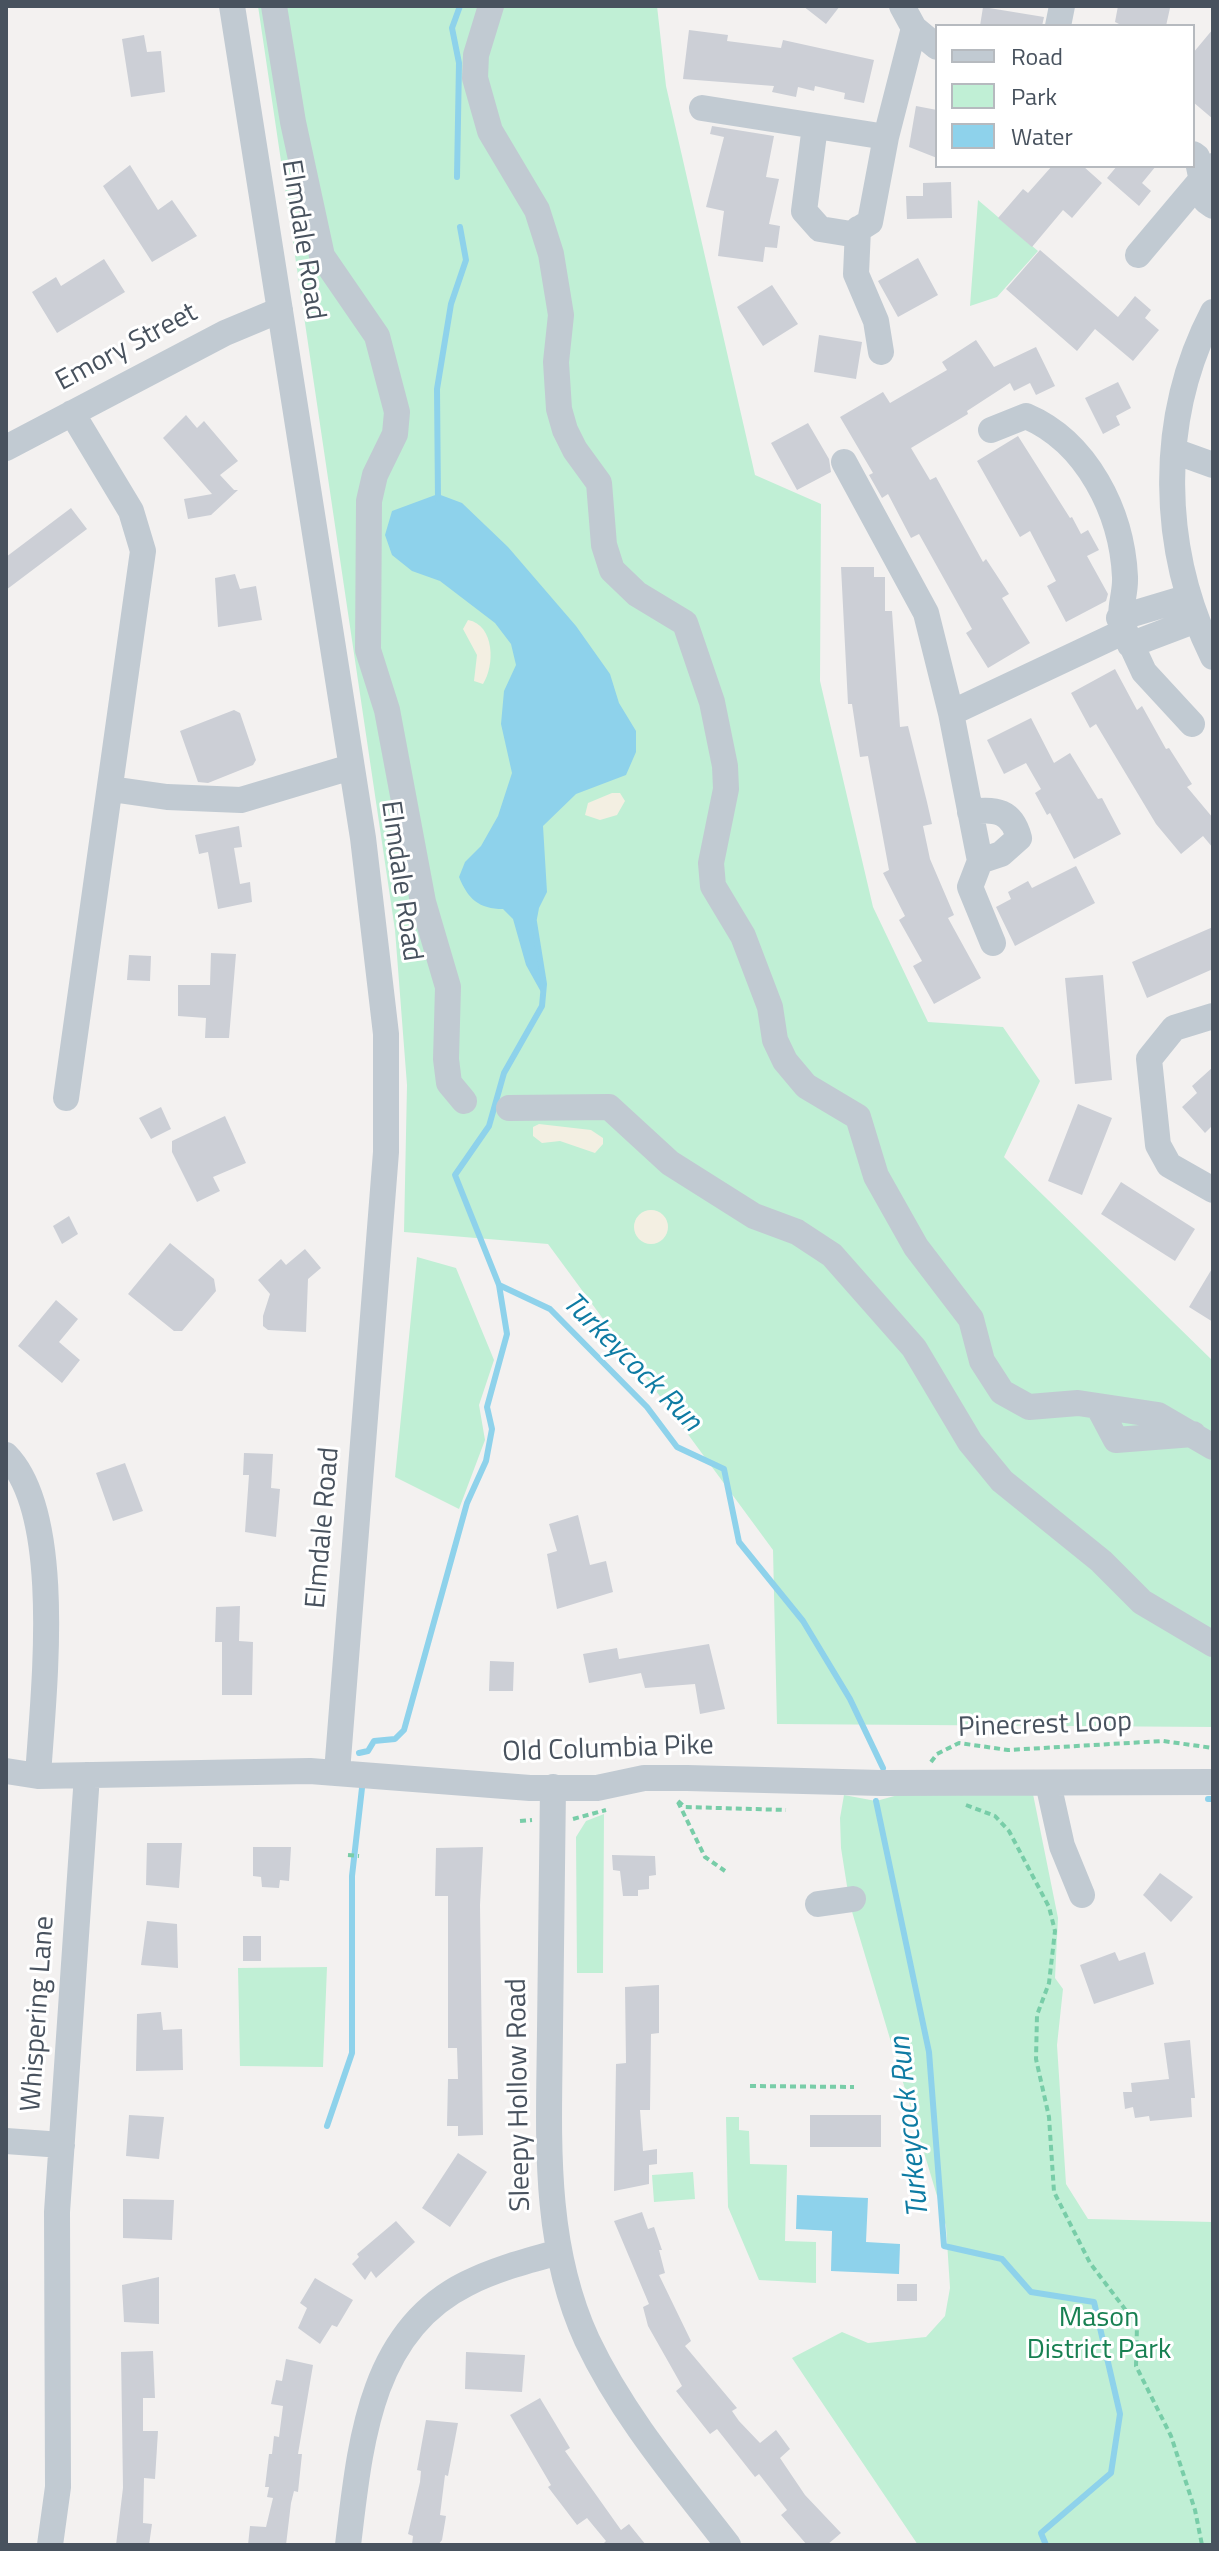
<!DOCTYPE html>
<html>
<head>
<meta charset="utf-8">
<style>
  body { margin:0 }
  #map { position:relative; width:1219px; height:2551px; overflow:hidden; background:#f3f1f0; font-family:"Titillium Web",sans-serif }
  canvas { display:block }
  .frame { position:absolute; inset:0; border:8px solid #48525e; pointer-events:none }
  .legend { position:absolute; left:935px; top:24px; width:260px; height:144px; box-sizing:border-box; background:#fff; border:2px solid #b6babf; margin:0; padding:10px 14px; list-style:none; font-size:24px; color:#48525e }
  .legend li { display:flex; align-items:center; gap:16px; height:40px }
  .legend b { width:40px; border:2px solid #b6babf }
</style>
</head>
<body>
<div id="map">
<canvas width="1219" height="2551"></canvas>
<div class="frame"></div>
<ul class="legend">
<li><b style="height:10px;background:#c1cad2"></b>Road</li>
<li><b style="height:22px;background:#c0efd5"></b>Park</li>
<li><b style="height:22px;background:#8ed2eb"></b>Water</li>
</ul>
</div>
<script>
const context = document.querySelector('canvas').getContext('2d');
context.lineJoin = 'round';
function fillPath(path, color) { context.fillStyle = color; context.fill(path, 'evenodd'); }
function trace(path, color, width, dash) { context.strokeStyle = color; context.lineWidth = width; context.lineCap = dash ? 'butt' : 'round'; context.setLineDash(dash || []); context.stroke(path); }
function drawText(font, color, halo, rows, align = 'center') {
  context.font = font + ' "Titillium Web",sans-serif'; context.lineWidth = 6; context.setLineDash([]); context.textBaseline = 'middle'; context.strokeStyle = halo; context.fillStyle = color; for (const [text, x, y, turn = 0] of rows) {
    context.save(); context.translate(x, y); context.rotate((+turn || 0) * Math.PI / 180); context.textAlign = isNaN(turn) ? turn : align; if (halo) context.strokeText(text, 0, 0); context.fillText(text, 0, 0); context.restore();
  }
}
fillPath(new Path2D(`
  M258 6H657L666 86 755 475 821 504 820 681 873 907 928 1022 1003 1027 1040 1081 1004 1157 1213 1361V1727L777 1724 773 1550 548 1244 404 1232 407 1085 395 930Z
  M978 200 1038 251 997 297 970 306Z
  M417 1257 456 1268 494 1360 479 1405 485 1440 459 1509 395 1477Z
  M913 1791 1033 1794 1058 1918 1055 1978 1063 1989 1057 2045 1066 2184 1088 2219 1213 2222V2545H918L792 2358 842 2332 868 2343 926 2337 945 2316 950 2288 946 2226 850 1905 841 1848 840 1818 844 1795 876 1801Z
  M604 1814 603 1973H577L576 1837 586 1821Z
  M327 1967 323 2067 240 2066 238 1968Z
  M726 2117H739V2130L749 2131 750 2164 787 2165 785 2241 816 2242V2283L759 2280 728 2207Z
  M693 2172 695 2199 654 2202 652 2175Z`), '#c0efd5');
fillPath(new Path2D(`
  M468 620C495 625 495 666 483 684L474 681 477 655 463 629Z
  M612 793H620L625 801 617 815 600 820 585 815 588 803Z
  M539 1124 591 1130 603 1138V1144L595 1153 560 1141 542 1143 533 1136V1127Z
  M634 1227a17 17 0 1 1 34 0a17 17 0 1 1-34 0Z`), '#f3efe2');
fillPath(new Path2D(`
  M438 494 462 503 508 547 576 626 610 674 619 703 636 731V752L626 775 576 794 543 826 547 892 539 908 535 929 544 984 541 992 526 965 513 919 503 909C479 909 468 899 459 877L465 862 481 846 498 816 512 773 501 724 504 691 516 665 511 644 495 623 440 581 412 571 392 555 385 535 392 511Z
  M797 2195 868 2198 866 2242 900 2244 899 2274 831 2271 832 2231 796 2229Z`), '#8ed2eb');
trace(new Path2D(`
  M457 177 459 63 452 28 460 6
  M438 499 437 389 451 304 466 260 460 227
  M499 1285 550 1309 647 1407 677 1447 724 1469 739 1542 803 1621 850 1699 883 1768
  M359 1753 368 1751 374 1741 395 1739 404 1730 467 1503 486 1461 492 1429 487 1407 507 1334 499 1285 455 1175 489 1126 504 1073 542 1006 544 984 534 922
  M1208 1799H1213
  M876 1801 929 2052 944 2246 1002 2259 1031 2292 1094 2302 1120 2414 1111 2473 1041 2533 1046 2545
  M327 2126 352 2053V1876L362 1788`), '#8ed2eb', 6);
fillPath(new Path2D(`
  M803 6H840L826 24Z
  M1118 6 1170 8 1166 26H1123L1115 22Z
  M983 7 1044 17 1042 26H980Z
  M1213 29V119L1193 102V53Z
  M689 30 728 35 727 41 781 48 783 40 874 60 864 103 844 99 845 93 815 86 814 91 798 87 796 97 772 92 774 86 683 79Z
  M144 35 147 52 161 51 165 92 131 97 122 39Z
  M916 106 937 110V158L909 147Z
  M712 126 774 136 766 177 779 179 769 224 780 226 777 248 765 247 763 262 718 256 724 211 706 207 724 137 710 134Z
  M130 165 158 210 172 200 197 236 152 262 103 186Z
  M1052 166H1083L1102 183 1072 218 1063 210 1032 247 998 218 1023 189 1028 193Z
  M1117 166H1156L1142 183 1151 191 1139 206 1107 178Z
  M951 182 952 218 907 219 906 196H923V183Z
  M1040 250 1118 317 1135 296 1151 310 1145 318 1159 330 1133 361 1095 329 1077 351 1006 289Z
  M918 258 938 295 898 317 878 281Z
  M104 259 125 292 57 333 32 292 56 277 61 286Z
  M772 285 798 324 763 346 737 307Z
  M819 335 862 342 856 379 814 372Z
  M976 340 994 367 1036 347 1055 386 1036 395 1030 383 1014 391 1010 383 967 411 968 414 911 448 930 480 936 477 983 562 986 559 1009 594 1002 598 1030 643 988 668 966 633 972 629 919 534 911 538 888 494 882 498 869 475 873 473 840 417 883 392 890 403 947 370 942 362Z
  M1118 382 1131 408 1116 416 1120 425 1103 434 1085 398Z
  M186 415 197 428 204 421 238 461 220 475 234 490H238L211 515 188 519 184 499 212 494 163 438Z
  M808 423 829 459 831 472 797 490 771 443Z
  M1018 436 1070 518 1072 517 1081 534 1088 530 1099 550 1087 556 1108 594 1106 601 1066 622 1047 586 1056 581 1030 531 1020 537 977 461Z
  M71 508 87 529 6 590V557Z
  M841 567H874V577H885V611H892L900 727 908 726 927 802 932 824 923 826 930 859 954 915 948 918 981 978 934 1004 913 966 922 961 899 920 905 916 883 873 889 870 868 756 860 757 852 704H848Z
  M235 574 240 589 256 586 262 620 218 627 215 578Z
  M1115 669 1137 710 1142 706 1166 749 1169 748 1192 784 1187 787 1213 818V848L1203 836 1181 854 1156 824 1096 724 1090 728 1071 693Z
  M234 710 240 713 256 760 253 765 208 783 198 782 180 731Z
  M1031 718 1054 763 1070 753 1098 799 1102 798 1121 834 1074 859 1050 813 1047 815 1035 793 1041 789 1026 763 1004 774 987 740Z
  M239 826 242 847 234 848 240 884 250 882 252 902 218 909 208 852 199 854 195 835Z
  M1076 866 1095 903 1015 946 996 907 1011 899 1008 892 1028 881 1032 888Z
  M1213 927V969L1147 998 1132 962Z
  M211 953 236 954 229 1038H205L206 1018 178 1016V985H210Z
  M129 955 151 956 150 981 127 980Z
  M1103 975 1112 1080 1075 1084 1065 978Z
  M1213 1067V1125L1205 1133 1182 1107 1197 1093 1192 1086Z
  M1078 1104 1112 1118 1082 1195 1048 1181Z
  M161 1107 171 1129 151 1139 139 1118Z
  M225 1116 246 1163 213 1177 220 1191 197 1202 172 1152V1141Z
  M1121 1182 1195 1229 1175 1261 1101 1214Z
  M69 1216 78 1234 62 1244 53 1226Z
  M170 1243 214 1279 216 1291 182 1331H174L128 1294Z
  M305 1249 321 1268 308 1279 306 1332 268 1330 263 1326V1316L270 1294 258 1280 281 1259 286 1265Z
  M1213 1267V1322L1189 1307Z
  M56 1300 78 1319 59 1342 80 1360 62 1383 18 1346Z
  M244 1453 273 1454 271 1488 280 1489 276 1537 245 1532 249 1475H243Z
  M125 1463 143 1511 113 1521 96 1473Z
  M578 1515 590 1565 606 1561 613 1592 557 1609 547 1554 557 1551 549 1524Z
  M240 1606 239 1641 253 1642 252 1695H222V1642H215L216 1607Z
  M709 1644 725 1709 700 1714 695 1684 645 1688 641 1673 589 1683 583 1654 617 1648 619 1659Z
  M490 1661 514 1662 513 1691H489Z
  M147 1843H182L179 1888 146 1885Z
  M253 1847H291L289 1881 280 1880 279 1888 262 1887 261 1877 253 1876Z
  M483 1847 480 1905 483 2135 458 2136V2126H447L448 2079H458L457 2048H448V1896H435L436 1848Z
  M612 1855 655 1856 656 1875 649 1876V1889L638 1890V1896H623L620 1871 613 1870Z
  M1160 1873 1193 1897 1171 1922 1143 1895Z
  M147 1921 177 1924 178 1968 141 1965Z
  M243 1936H261V1961H243Z
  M1115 1952 1119 1961 1145 1952 1154 1984 1094 2004 1080 1965Z
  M659 1985V2033L651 2034 650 2110H640L643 2151 657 2149V2164L649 2165V2184L614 2191 616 2064 626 2063 625 1987Z
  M161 2012 163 2030 182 2029 183 2070 136 2071 137 2014Z
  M1190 2040 1195 2098H1191L1192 2117 1150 2121 1149 2116 1135 2118 1133 2107 1125 2109 1123 2092H1132L1131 2083 1169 2079 1164 2043Z
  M129 2115 164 2117 159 2159 126 2156Z
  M810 2115H881V2147H810Z
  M458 2153 487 2172 450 2227 422 2208Z
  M123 2199 174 2200 172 2240 123 2238Z
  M642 2212 648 2229 654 2227 662 2250H659L665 2273 659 2275 691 2341 685 2346 737 2408 732 2411 739 2421 760 2443 776 2430 790 2449 780 2458 805 2495 841 2533 827 2545H807L781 2515 787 2510 759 2474 755 2477 717 2429 710 2434 676 2391 682 2386 648 2326 643 2307 649 2304 614 2221Z
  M396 2221 415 2242 376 2278 371 2271 365 2280 352 2264 359 2257 357 2254Z
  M159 2277V2324L124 2322 122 2285Z
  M315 2278 353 2300 337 2327 332 2325 320 2344 298 2328 307 2308 300 2303Z
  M897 2284H917V2301H897Z
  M153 2351 155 2398H143V2431H158L155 2479 144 2478 143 2523 152 2524 149 2545H116L123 2488 121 2352Z
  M466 2352 525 2355 522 2392 465 2389Z
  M286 2359 313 2365 298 2454H302L298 2492 294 2491 291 2503 286 2545H248L250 2526 266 2527 273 2498 267 2497 269 2487H265L269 2454H272L274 2436 279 2437 283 2406 271 2404 276 2380 282 2381Z
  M540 2398 570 2448 565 2451 621 2530 629 2524 646 2545H602L606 2541 587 2518 577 2525 548 2487 551 2485 510 2415Z
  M426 2420 458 2423 448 2476 445 2475 440 2515 446 2516 442 2540 438 2545H412L413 2536 408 2534 420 2482 421 2471 417 2470Z`), '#cccfd6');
trace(new Path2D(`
  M931 1762 937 1754 959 1743 1008 1750 1163 1741 1213 1748
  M678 1801 685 1807 786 1810
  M678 1802 705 1857 725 1871
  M966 1805 995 1816 1009 1831 1049 1907 1055 1931 1049 1983 1037 2015 1036 2059 1049 2117 1054 2192 1090 2263 1137 2325 1136 2366 1171 2436 1195 2510 1202 2545
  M573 1819 606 1810
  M520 1821 532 1820
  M348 1855 359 1856
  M750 2086 854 2087`), '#78cda8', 4, [6, 4]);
trace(new Path2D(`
  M232 6 363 838 386 1034V1152L337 1772
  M274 6 293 122 322 256 377 336 397 412 395 434 375 475 369 501 368 650 387 710 423 902 448 987 446 1059 449 1083 464 1101
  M491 6 476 55 475 78 490 131 537 210 551 254 561 315 556 362 559 409 565 430 575 450 599 483 604 545 612 570 637 594 685 623 712 702 725 766 726 789 711 863 713 886 743 936 770 1007 775 1040 785 1061 806 1086 858 1117 876 1176 916 1247 971 1319 982 1361 1002 1392 1029 1407 1078 1403 1158 1415 1213 1447
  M902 6 914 28 937 47
  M1058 26 1062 6
  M702 108 886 137
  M815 126 804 211 820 229 851 234 870 222 886 137 914 28
  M1193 154 1197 157 1206 201 1213 206
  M858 229 856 274 876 321 881 352
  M1138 255 1213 166
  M1213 312C1157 419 1160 550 1213 657
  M6 448 225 333 280 310
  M1174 451 1213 465
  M844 462 926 613 951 713 980 861 970 887 993 943
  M1119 618 1189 597
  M1125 631 1144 672 1192 724
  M1130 645 1196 620
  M951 713 1125 631C1116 612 1126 597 1125 577 1122 512 1087 442 1026 416L991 430
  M111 789 167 797 241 800 351 767
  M970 812C996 808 1012 811 1019 838L1001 854 980 861
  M1213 1016 1174 1028 1149 1059 1158 1145 1169 1165 1213 1190
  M66 1098 143 551 131 511 72 413
  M509 1108 609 1107 670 1163 754 1216 797 1232 832 1255 914 1348 970 1442 1002 1481 1101 1561 1142 1602 1213 1644
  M1099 1408 1116 1440 1193 1434
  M6 1455C65 1515 43 1695 38 1776
  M6 1771 38 1776 310 1771 530 1788H597L644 1778H687L881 1783 1213 1782
  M1048 1783 1062 1846 1082 1895
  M553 1787C552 1868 551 1949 550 2030 549 2135 542 2242 587 2340 623 2416 677 2479 728 2545
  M818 1904 853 1899
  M6 2141 62 2145
  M50 2545 58 2487 57 2212 87 1775
  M348 2545C360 2448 368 2333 466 2284 495 2269 527 2261 559 2252`), '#c1cad2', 26);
drawText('28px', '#48525e', '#fff', [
  ["Elmdale Road",302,240,81],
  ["Emory Street",127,348,-28],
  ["Elmdale Road",400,881,82],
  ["Elmdale Road",324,1528,-85],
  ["Pinecrest Loop",1045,1726,-2],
  ["Old Columbia Pike",608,1750,-2],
  ["Whispering Lane",39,2014,-86],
  ["Sleepy Hollow Road",520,2095,-91]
]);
drawText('28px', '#188052', '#fff', [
  ["Mason",1099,2319],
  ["District Park",1099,2351]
]);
drawText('italic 30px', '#0e7ba3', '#fff', [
  ["Turkeycock Run",631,1363,45],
  ["Turkeycock Run",911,2127,-96]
]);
</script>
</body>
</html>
